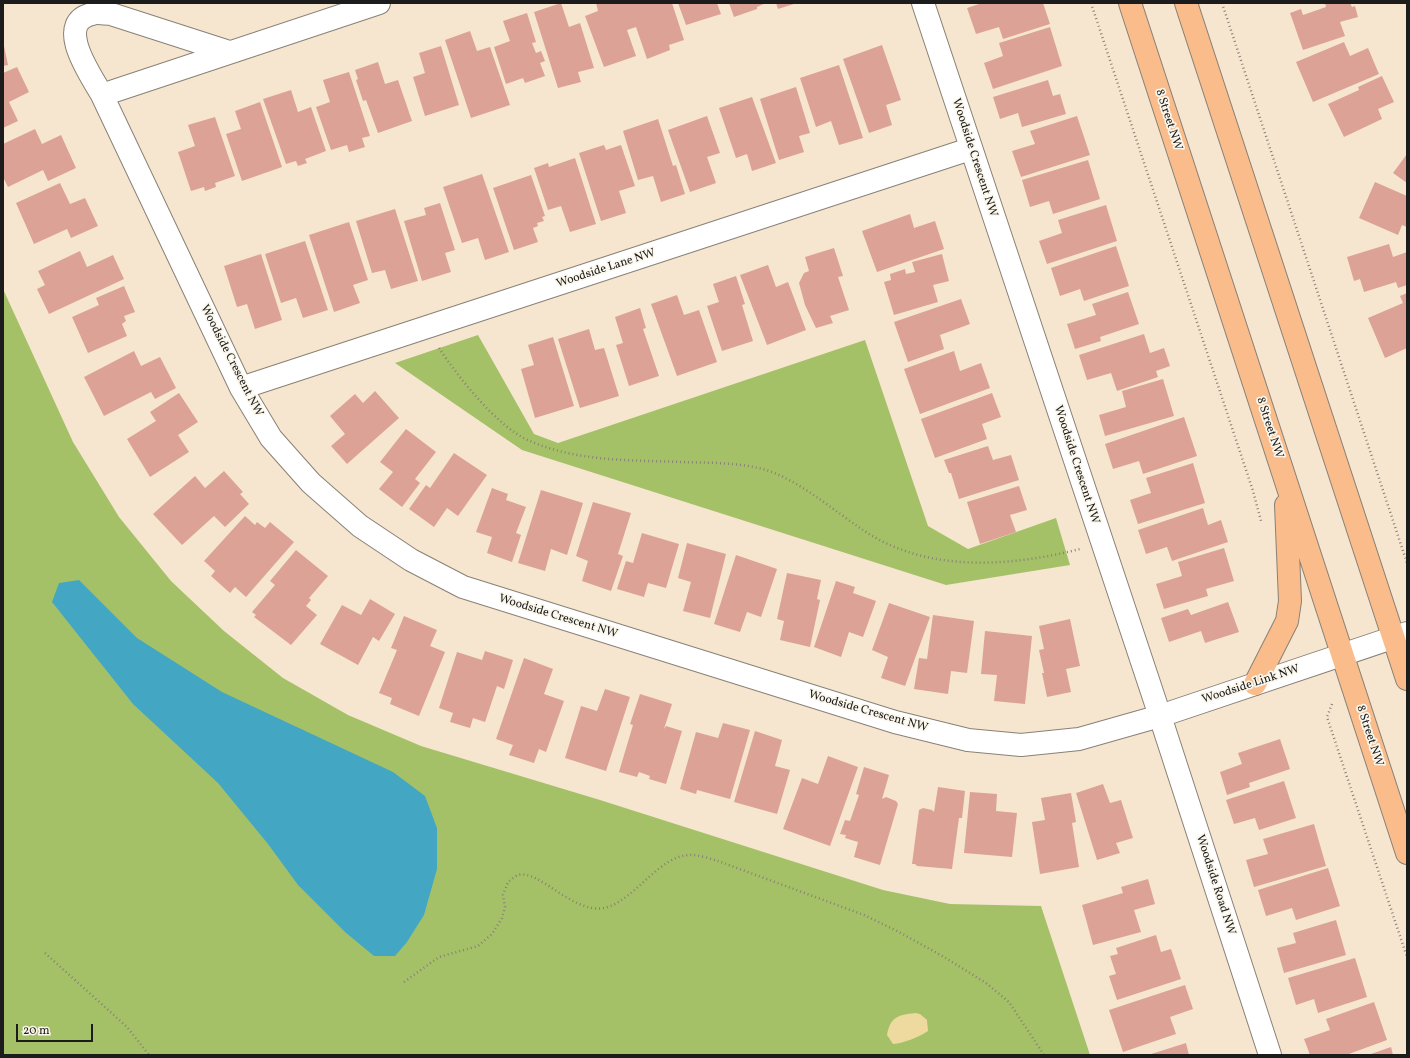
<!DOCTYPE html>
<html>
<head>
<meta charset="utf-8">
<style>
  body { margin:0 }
  #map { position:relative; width:1410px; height:1058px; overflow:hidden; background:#f6e6cf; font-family:Vollkorn,serif }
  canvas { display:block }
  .frame { position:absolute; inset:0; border:4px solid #1c1c1c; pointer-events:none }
  .scale { position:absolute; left:16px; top:1024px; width:77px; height:18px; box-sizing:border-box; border:2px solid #1c1c1c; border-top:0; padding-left:5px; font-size:12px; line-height:14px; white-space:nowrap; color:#1c1c1c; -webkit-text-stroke:3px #fbf7ec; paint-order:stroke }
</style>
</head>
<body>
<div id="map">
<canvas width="1410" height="1058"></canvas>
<div class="frame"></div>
<div class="scale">20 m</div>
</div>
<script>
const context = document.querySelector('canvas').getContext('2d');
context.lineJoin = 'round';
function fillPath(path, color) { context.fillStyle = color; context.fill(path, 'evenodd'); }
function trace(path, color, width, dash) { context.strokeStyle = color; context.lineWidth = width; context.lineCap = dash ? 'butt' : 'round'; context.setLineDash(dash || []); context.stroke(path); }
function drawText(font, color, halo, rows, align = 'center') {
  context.font = font + ' Vollkorn,serif'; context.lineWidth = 3.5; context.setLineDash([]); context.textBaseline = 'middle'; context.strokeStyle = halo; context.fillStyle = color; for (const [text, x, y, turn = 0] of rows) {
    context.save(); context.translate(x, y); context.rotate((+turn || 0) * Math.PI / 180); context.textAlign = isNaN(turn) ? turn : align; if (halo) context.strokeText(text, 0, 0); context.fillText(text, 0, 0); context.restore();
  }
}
fillPath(new Path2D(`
  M3 289 73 442 119 517 171 581 224 631 283 678 348 715 421 746 600 800 883 890 950 904 1041 906 1090 1055H3Z
  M478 335 534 434 558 443 865 340 928 526 968 549 1056 518 1070 565 946 585 522 450 395 363Z`), '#a5c167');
fillPath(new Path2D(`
  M915 1013 920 1014 927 1020 928 1031C919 1037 904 1043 893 1044L887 1035C890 1017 898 1015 915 1013Z`), '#eeda9e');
fillPath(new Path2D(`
  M79 580 137 638 222 692 393 772 425 796 437 828V869L424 915 407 942 395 956H374L345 932 298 885 268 844 218 783 133 704 52 602 59 583Z`), '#43a7c3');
fillPath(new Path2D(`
  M561 3 569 27 580 23 594 68 578 72 581 82 558 88 534 12Z
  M596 3H672L684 40 669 45 670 50 647 59 636 27 627 30 636 56 604 67 585 16 598 11Z
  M678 3H717L721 14 686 25Z
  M729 3H766L757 7V9L734 17Z
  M776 3H797L778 9Z
  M982 3H1043L1050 24 1003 39 999 27 976 34 967 8Z
  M1325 3H1350L1352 7 1355 6 1358 17 1340 22 1345 36 1303 50 1290 13 1301 9 1303 15 1326 7Z
  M527 13 536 42 532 43 536 53 541 51 545 61 540 63 545 76 525 83 523 78 506 84 494 47 510 41 503 21Z
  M1050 27 1062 66 993 89 984 63 1003 56 999 43Z
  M470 31 477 51 490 47 510 105 471 118 445 40Z
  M3 41 8 65 3 66Z
  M1344 42 1350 56 1368 48 1379 74 1313 102 1296 62Z
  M882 45 901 100 886 105 892 125 869 133 843 59Z
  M441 46 459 105 425 116 413 77 425 73 419 53Z
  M378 62 385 84 398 80 412 121 378 133 366 100 363 101 356 80 358 79 355 70Z
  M839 65 863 138 839 145 831 121 816 127 800 78Z
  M17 67 29 92 9 102 18 121 3 128V73Z
  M349 72 370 136 362 138 365 147 349 152 347 145 331 150 316 107 330 102 323 80Z
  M1382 76 1394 102 1378 109 1382 119 1344 137 1328 104 1359 90 1358 87Z
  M1048 80 1053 96 1060 94 1066 114 1022 127 1018 113 1000 119 993 97Z
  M796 87 810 133 799 136 804 152 779 160 760 99Z
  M291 90 298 112 311 107 326 151 305 159 307 163 298 166 296 161 286 164 263 99Z
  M752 97 776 163 752 171 747 154 736 158 719 108Z
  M260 102 282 167 242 181 226 134 241 129 235 111Z
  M707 116 720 153 707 157 716 183 690 192 668 130Z
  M1077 116 1090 155 1021 177 1012 151 1035 144 1030 131Z
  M215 117 235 176 215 183 216 187 205 191 204 187 191 191 178 152 195 146 188 125Z
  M658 119 673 166 676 165 685 194 661 202 653 176 638 180 623 131Z
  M35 129 42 144 61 135 76 168 48 181 43 170 8 187 3 177V144Z
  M604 145 606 150 621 145 635 186 619 191 626 213 601 221 579 153Z
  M1407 154V183L1393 173Z
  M575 158 596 224 570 232 561 206 548 210 534 168 548 163 549 167Z
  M1088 160 1100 199 1053 214 1049 201 1030 207 1022 180Z
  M482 174 509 252 485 260 478 238 462 243 443 187Z
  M531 175 545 216 542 217 544 221 537 223 538 226 533 228 538 242 514 250 493 188Z
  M1375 182 1407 196V227L1402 225 1398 235 1359 218Z
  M60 183 70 204 85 198 98 226 71 238 67 229 34 244 16 203Z
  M440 203 455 250 445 253 451 272 422 281 404 221 426 215 424 208Z
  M1106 205 1117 241 1047 264 1039 241 1062 233 1058 220Z
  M395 209 418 281 391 289 385 270 372 273 356 221Z
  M910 214 914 228 935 221 944 249 877 272 862 231Z
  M349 222 368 280 353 285 360 303 334 312 309 235Z
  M305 241 328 310 303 318 296 298 281 303 265 254Z
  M1389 244 1393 257 1407 252V285L1398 288 1396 282 1364 292 1360 279 1354 281 1347 257Z
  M1116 246 1129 286 1084 301 1080 289 1060 296 1051 268Z
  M834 248 843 276 838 277 849 310 830 316 833 323 816 328 805 305 799 283 804 273 809 271 805 257Z
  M80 251 87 267 113 255 124 279 49 314 37 289 45 285 38 271Z
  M261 254 282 320 255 329 247 304 237 307 224 266Z
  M942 254 949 281 933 285 938 302 894 315 884 282 891 280 890 274 905 269 906 274 915 272 912 262Z
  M768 265 776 287 788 282 806 330 767 345 740 275Z
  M736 276 745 304 742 305 753 341 722 351 707 306 719 302 713 284Z
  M124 286 135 312 124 316 126 321 122 324 127 336 88 353 72 317 99 305 96 298Z
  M1128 292 1139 324 1100 337 1101 341 1075 349 1067 324 1096 315 1092 304Z
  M1407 293V348L1385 358 1368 318 1403 303 1400 296Z
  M677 295 684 315 699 310 717 362 677 376 651 304Z
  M961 299 970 324 940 335 944 349 908 362 894 322Z
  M640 308 646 328 643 329 659 376 629 386 616 345 623 343 615 317Z
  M589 329 595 350 604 348 619 396 580 408 558 339Z
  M1144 334 1150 353 1164 348 1170 366 1156 371 1158 377 1117 391 1111 373 1087 380 1079 355Z
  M553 337 574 406 535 418 521 369 534 365 528 345Z
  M134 351 141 366 160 357 176 388 155 399 151 392 104 416 84 377Z
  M954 351 960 371 981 363 990 388 920 414 904 369Z
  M1163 379 1174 416 1105 436 1099 415 1126 407 1122 391Z
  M375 391 399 418 347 464 331 446 345 434 330 416 355 394 363 403Z
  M179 393 198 422 178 435 189 452 150 477 127 439 156 421 150 412Z
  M992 393 1001 417 982 424 987 439 935 458 921 419Z
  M1184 417 1197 456 1143 474 1139 461 1113 469 1105 444Z
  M406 429 436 452 415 479 420 483 402 507 379 489 393 472 380 462Z
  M988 446 993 460 1011 455 1019 480 959 499 951 473H949L944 460Z
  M454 453 487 475 458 516 447 508 434 527 409 509 426 485 430 488Z
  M1193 463 1205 503 1138 524 1130 500 1151 493 1146 478Z
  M224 471 243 492 240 494 249 504 225 527 214 516 182 545 153 514 195 476 205 488Z
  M1019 486 1027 510 1010 515 1016 532 980 544 967 502Z
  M492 488 508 494 506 500 526 507 516 533 521 535 512 562 487 553 492 537 476 532Z
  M541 490 583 503 567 555 551 549 545 571 518 563Z
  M593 502 631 513 618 554 623 556 611 591 582 581 588 561 576 556Z
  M1203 508 1208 525 1221 520 1228 542 1172 561 1167 547 1146 554 1138 530Z
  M245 516 255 525 257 522 265 528 270 522 294 542 246 597 235 587 230 593 211 576 215 571 204 561Z
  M642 533 679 544 666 588 648 583 644 597 617 589 626 561 633 563Z
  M687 543 726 554 710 618 683 611 691 582 678 578Z
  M1224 548 1234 581 1206 589 1208 596 1164 609 1156 584 1182 576 1178 562Z
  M296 550 328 576 309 598 311 600 306 606 317 615 291 645 254 617 256 615 252 612 275 585 270 581Z
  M736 555 777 569 761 617 747 612 740 632 714 624Z
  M787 573 821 580 817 599 820 600 810 647 780 640 784 621 777 619Z
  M836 581 855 587 853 593 876 601 863 637 849 632 841 657 814 647Z
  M370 599 395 614 379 641 373 637 358 665 320 644 342 605 361 615Z
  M1228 602 1239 632 1205 643 1201 631 1169 642 1161 618 1188 609 1191 615Z
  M889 603 930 617 905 686 881 678 888 657 872 650Z
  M933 615 974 621 967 673 951 671 948 694 914 689 919 658 927 659Z
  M404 616 437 630 430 646 445 652 419 716 390 704 392 698 379 693 397 650 391 648Z
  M1070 619 1080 666 1066 669 1071 692 1047 697 1042 673H1044L1039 650 1044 649 1039 626Z
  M985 631 1032 636 1025 704 994 701 997 675 981 674Z
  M485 651 513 660 504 689 497 686 485 722 473 718 470 728 450 722 453 713 439 708 457 652 482 660Z
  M524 658 553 669 544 694 564 701 546 752 539 749 534 763 509 755 513 745 496 739Z
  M605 689 630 697 606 771 565 758 581 706 597 711Z
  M640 694 672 704 664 729 666 726 682 731 666 784 649 779 650 776 639 772 637 777 619 772 633 725 630 724Z
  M723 723 750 730 730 799 697 790 696 794 680 789 696 732 718 738Z
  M755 731 782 740 775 766 790 770 777 814 734 802Z
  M1280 739 1290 769 1249 783 1250 787 1227 795 1220 772 1242 764 1238 753Z
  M828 756 858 767 830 846 783 829 802 778 818 784Z
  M864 767 889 775 882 799 886 797 896 801 898 804 880 865 854 857 858 842 845 838 846 835 840 834 845 820 850 821 859 795 856 794Z
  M1284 781 1296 818 1259 830 1255 818 1234 824 1226 800Z
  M1103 784 1110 803 1121 800 1133 838 1116 843 1120 853 1097 860 1076 793Z
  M938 787 965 791 962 818H959L952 869 917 866 915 864H912L919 810 923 808 932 810 934 812Z
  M970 792 997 794 996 811 1017 813 1012 857 964 853Z
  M1071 793 1076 822 1072 823 1079 867 1040 874 1032 822 1045 820 1041 798Z
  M1314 824 1326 866 1254 887 1246 860 1268 854 1263 839Z
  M1328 868 1340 906 1296 920 1292 908 1266 916 1258 890Z
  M1148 879 1155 904 1134 910 1141 932 1093 945 1082 905 1123 893 1121 887Z
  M1336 920 1346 955 1284 973 1277 948 1296 943 1293 933Z
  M1156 935 1161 952 1171 949 1181 979 1117 1000 1109 976 1116 974 1110 956 1118 954 1116 948Z
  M1355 958 1367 997 1318 1013 1314 999 1296 1005 1288 978Z
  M1185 985 1193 1009 1170 1017 1176 1034 1123 1052 1109 1010Z
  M1374 1002 1387 1040 1346 1055H1310L1304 1039 1330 1030 1326 1019Z
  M1186 1043 1189 1055H1148Z
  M1391 1047 1393 1055H1368Z`), '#dca296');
const minor = new Path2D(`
  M379 3 102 95 241 388 271 438 311 483 360 526 411 560 463 587 895 722 968 740 1021 745 1079 739 1160 716 1407 633
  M923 3 1160 716 1270 1055
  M102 95C92 77 53 23 92 14 97 12 105 14 111 14L229 52
  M241 388 970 149`);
const major = new Path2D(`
  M1130 3 1407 853
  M1186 3 1407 679
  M1255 684 1287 621 1290 601 1286 505`);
trace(minor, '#898176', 24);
trace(major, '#898176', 24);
trace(new Path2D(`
  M1091 3 1253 491 1261 521
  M1222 3 1407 563
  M439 348C458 377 498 428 530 441 578 462 631 460 681 462 709 463 739 462 766 470 800 481 833 510 863 530 926 573 1009 567 1080 549
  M1332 704 1327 717 1407 957
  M45 953 127 1027 149 1055
  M404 982 439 957 478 946 492 934 502 918 505 907 503 895 508 882C511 880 515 876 518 875 539 869 573 914 604 908 636 901 660 852 694 855 702 856 711 859 718 861L864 915 897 931 944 957 986 983 1009 1002 1044 1055`), '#898176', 2.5, [1, 3]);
trace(minor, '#fff', 22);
trace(major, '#f9bc8a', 22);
drawText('12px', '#1c1c1c', '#fbf7ec', [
  ["8 Street NW",1168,120,72],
  ["Woodside Crescent NW",974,158,72],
  ["Woodside Lane NW",606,269,-18],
  ["Woodside Crescent NW",231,361,63],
  ["8 Street NW",1269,428,72],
  ["Woodside Crescent NW",1076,465,72],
  ["Woodside Crescent NW",558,617,17],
  ["Woodside Link NW",1251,685,-18],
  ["Woodside Crescent NW",868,712,16],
  ["8 Street NW",1369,736,72],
  ["Woodside Road NW",1215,885,72]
]);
</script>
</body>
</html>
